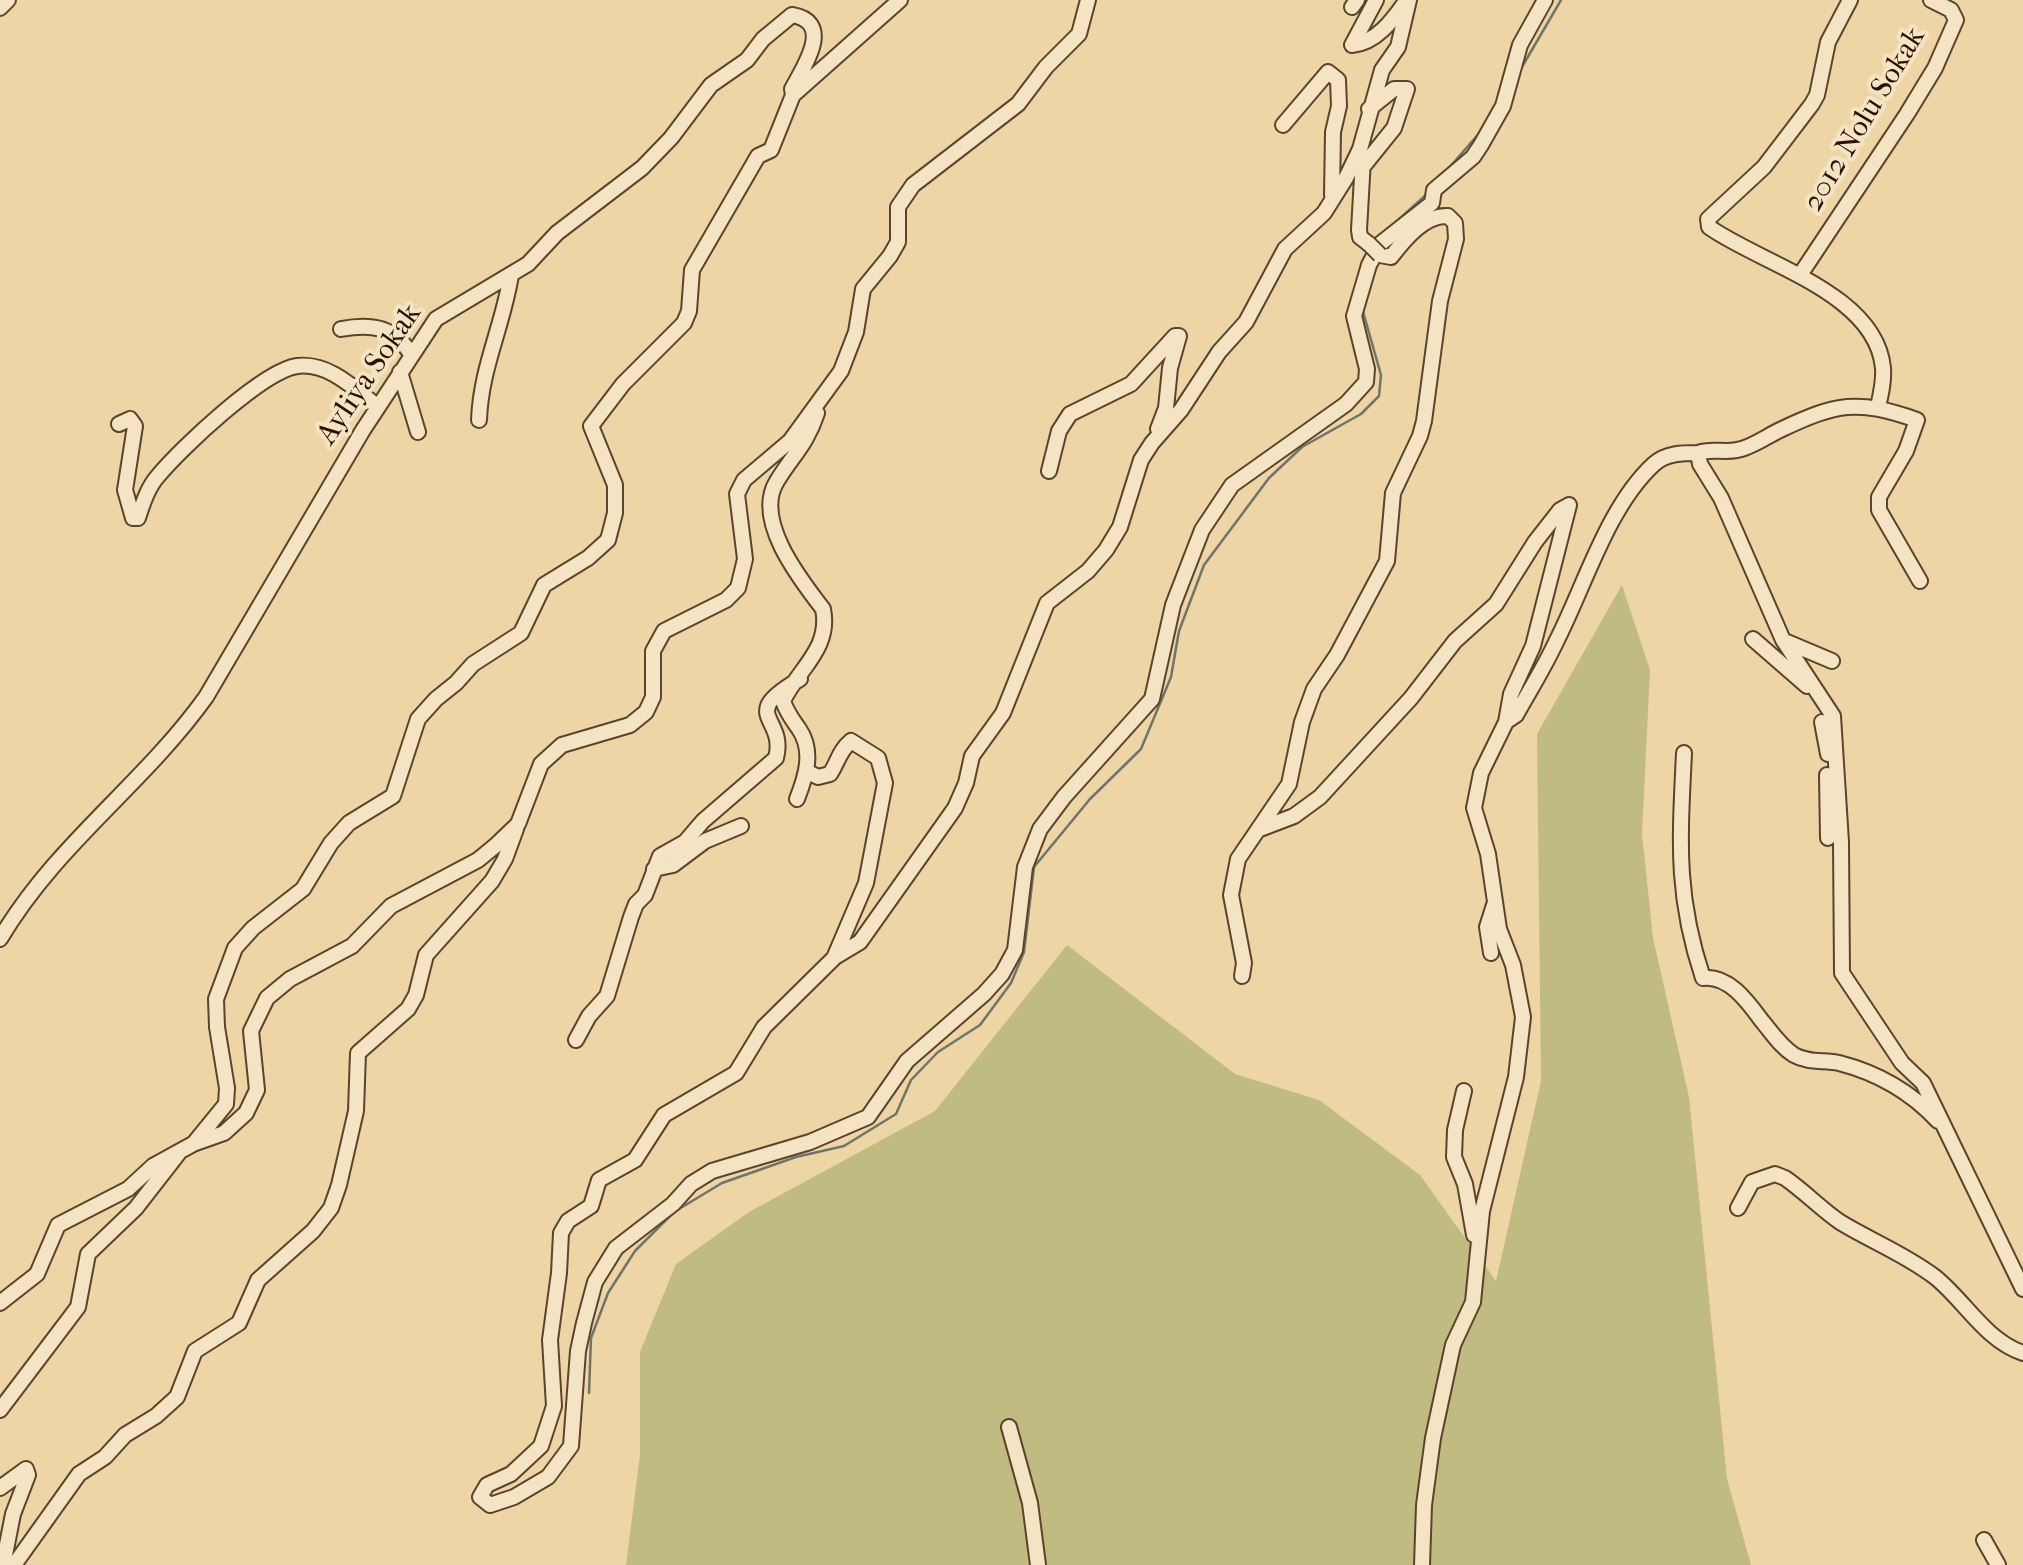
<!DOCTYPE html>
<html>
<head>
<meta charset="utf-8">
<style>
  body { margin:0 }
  canvas { display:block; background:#eed5a5 }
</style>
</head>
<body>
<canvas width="2023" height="1565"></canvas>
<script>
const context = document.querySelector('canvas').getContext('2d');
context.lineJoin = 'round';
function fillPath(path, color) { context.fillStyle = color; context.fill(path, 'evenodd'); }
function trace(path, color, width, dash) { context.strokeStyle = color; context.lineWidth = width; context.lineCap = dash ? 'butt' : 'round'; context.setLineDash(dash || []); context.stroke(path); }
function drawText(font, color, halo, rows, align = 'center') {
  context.font = font + ' "IM FELL French Canon",serif'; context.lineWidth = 8; context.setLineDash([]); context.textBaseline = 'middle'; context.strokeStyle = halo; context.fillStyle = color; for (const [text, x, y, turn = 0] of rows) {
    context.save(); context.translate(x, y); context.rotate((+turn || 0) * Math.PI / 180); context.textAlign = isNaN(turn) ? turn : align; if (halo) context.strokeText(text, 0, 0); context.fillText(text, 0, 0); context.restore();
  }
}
fillPath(new Path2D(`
  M1622 585 1650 670 1642 834 1653 938 1689 1097 1727 1479 1751 1565H626L640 1455V1352L676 1264 749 1212 935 1111 1067 945 1235 1074 1319 1100 1420 1175 1496 1281 1541 1081 1537 734Z`), '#c0bb81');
trace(new Path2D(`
  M1519 72 1561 0
  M1448 169 1482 130
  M1388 229 1427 194
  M589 1393 591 1338 608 1293 635 1251 674 1212 722 1183 796 1157 844 1146 896 1114 911 1080 938 1052 980 1025 1011 983 1024 952 1034 867 1090 799 1141 749 1171 677 1179 631 1204 565 1269 478 1302 447 1361 414 1379 396 1381 375 1362 308`), '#6f756b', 2.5);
const minor = new Path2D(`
  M1376 0 1352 45C1376 43 1393 20 1406 1
  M1850 0 1828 42 1817 95 1812 104 1764 167 1708 219 1709 227C1761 264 1876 293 1883 368 1884 381 1881 394 1878 407
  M1352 7 1357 0
  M0 8 8 0
  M1283 125 1328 72 1338 80 1339 106 1333 132 1332 195
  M1363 159 1359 230 1360 237 1369 244
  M1365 164 1394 128 1407 89H1394L1369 109
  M1800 275 1907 114 1935 68 1956 20 1951 10 1931 0
  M341 329C372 323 394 327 411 354
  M400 372 418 432
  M479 420C481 367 503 326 511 275
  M119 424 130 419 135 426 125 490 133 518H138C143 503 148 487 158 476 181 448 263 371 297 366 329 362 355 389 378 407
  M1049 471 1059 431 1070 414 1131 384 1175 336H1179L1170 368 1166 408 1158 429
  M1920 581 1879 510V497L1906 451 1917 420C1857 399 1837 403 1780 430 1767 436 1751 448 1737 450 1724 453 1711 448 1698 453L1700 464 1721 498 1783 640 1833 716 1841 842 1842 973 1902 1063 1923 1083 2023 1289
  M1753 639 1807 686
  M1787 642 1832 661
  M1507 721 1516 715C1530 690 1545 666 1557 640 1585 585 1608 506 1654 464 1666 453 1683 453 1698 453
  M1822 722 1828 754H1835
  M1684 753C1680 839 1675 894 1703 978 1729 975 1748 1002 1762 1021 1772 1033 1781 1047 1794 1055 1808 1063 1824 1060 1839 1063 1878 1073 1911 1092 1938 1121
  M806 771 818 777 830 774C838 762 839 751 851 741L878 758 885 783 866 883 834 958 764 1027 736 1073 664 1115 635 1160 599 1180 591 1206 568 1221 561 1233 559 1273 550 1340 554 1406 541 1446 511 1474 487 1485 480 1497 490 1505 514 1497 548 1477 571 1446 578 1351 584 1323 595 1282 616 1248 673 1204 691 1184 712 1171 810 1142 868 1117 907 1061 984 994 1002 974 1015 950 1025 867 1040 829 1064 797 1152 699 1173 605 1202 530 1232 485 1346 404 1366 382 1367 369 1354 316 1369 265 1380 244 1432 203 1434 190 1473 157 1481 145 1503 106 1520 45 1545 0
  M1827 775 1828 838
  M797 799C806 776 814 751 799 729 792 719 787 713 783 701 798 669 831 649 823 609 799 578 753 519 777 481 793 455 807 444 817 413
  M1260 829 1294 816 1320 797 1411 698 1455 641 1496 604 1535 542 1560 510 1569 505 1533 646 1511 694 1506 722 1481 773 1474 808 1488 854 1499 929 1513 965 1523 1017 1516 1077 1482 1211 1473 1302 1453 1345 1433 1438 1424 1505 1422 1565
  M654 869 673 865 705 841 741 826
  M0 939C57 843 142 786 206 697L363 430 436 319 528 264 557 233 642 168 671 138 711 85 747 60 763 39 792 15C835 22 803 68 792 89L793 95 900 0
  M1491 953 1487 927 1494 905
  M835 957 860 942 955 808 966 783 972 756 1003 713 1047 603 1088 571 1106 550 1120 527 1141 460 1152 443 1181 410 1219 352 1246 322 1285 249 1324 213 1346 178 1360 149 1382 70 1398 47 1409 0
  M1242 976 1244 963 1231 895 1238 859 1289 784 1302 722 1314 689 1337 655 1387 561 1393 493 1420 436 1424 421 1440 301 1456 239 1455 223 1448 216C1425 214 1404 240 1391 257L1380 255
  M576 1040 589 1016 607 996 631 917 636 904 645 895 660 856 685 842 703 821 776 758C787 716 736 716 800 679
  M1464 1091 1455 1130 1454 1157 1465 1184 1474 1235
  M195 1142 226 1104 227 1088 217 1027 216 999 235 948 253 928 303 889 331 843 349 823 393 796 418 719 436 699 456 683 473 664 521 633 544 585 588 558 608 540 615 513V485L591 426 623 384 684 323 689 311 692 270 758 156 771 150 793 95
  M1738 1208 1752 1182 1775 1174 1785 1178C1804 1191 1821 1209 1840 1222 1871 1241 1905 1254 1935 1277 1965 1301 1985 1340 2023 1353
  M0 1303 37 1274 58 1225 128 1189 153 1166 193 1144 224 1133 246 1113 257 1090 251 1031 267 998 290 979 352 946 391 906 478 860 495 846 518 824 541 764 562 745 630 725 646 712 653 697V651L664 631 726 600 738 588 745 559 737 494 744 480 790 441 841 371 856 332 863 289 890 256 898 242V207L913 185 1018 104 1046 67 1079 34 1088 0
  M0 1410 78 1307 88 1254 136 1208 178 1154
  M1009 1427 1030 1503 1038 1565
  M0 1488 26 1469 28 1475 13 1514 3 1565
  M1984 1540 1998 1565
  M14 1565 79 1474 105 1457 125 1435 156 1416 177 1397 195 1351 239 1323 258 1280 313 1231 331 1208 339 1185 356 1111 358 1053 408 1009 416 995 426 955 492 881 505 859 516 829`);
trace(minor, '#5d422c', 18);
trace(minor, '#f4e4c4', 14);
const minorBridge = new Path2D(`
  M1369 244 1380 255`);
trace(minorBridge, '#5d422c', 18, []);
trace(minorBridge, '#f4e4c4', 14);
drawText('30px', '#2d1104', '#f4e4c4', [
  ["2012 Nolu Sokak",1865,120,-59],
  ["Ayliya Sokak",370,375,-56]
]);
</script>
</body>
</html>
